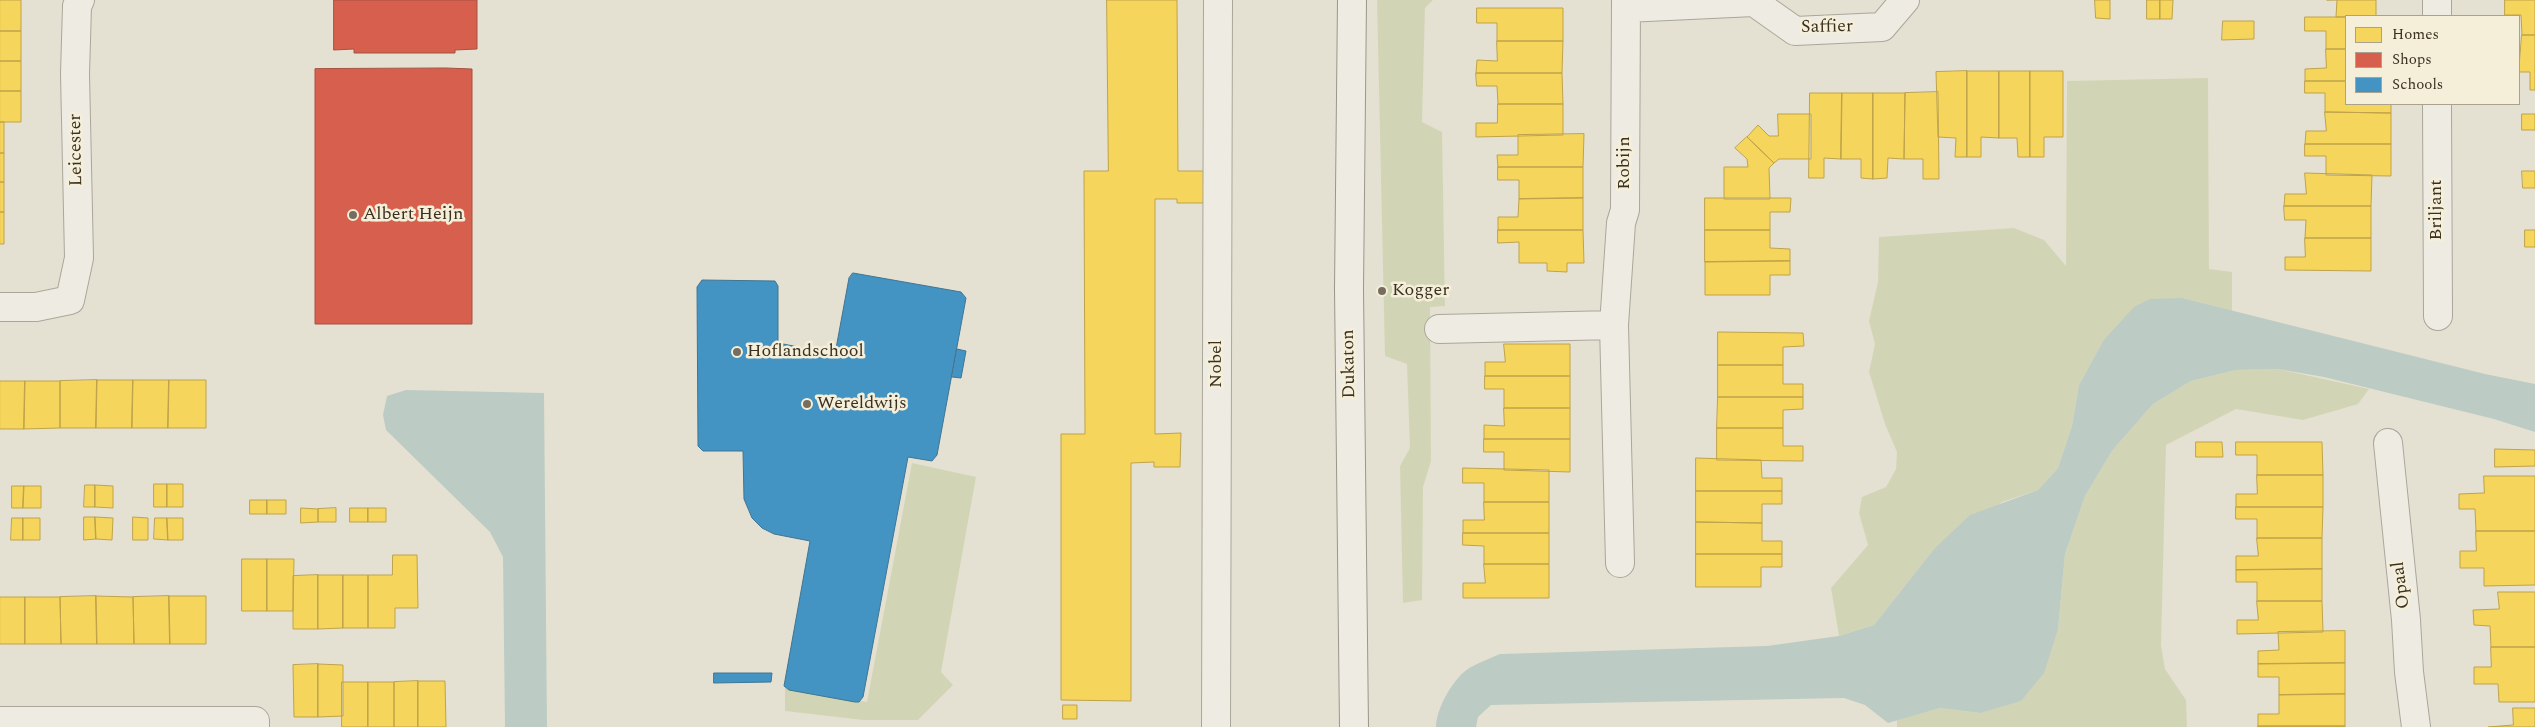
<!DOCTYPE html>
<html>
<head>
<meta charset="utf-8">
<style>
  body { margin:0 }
  #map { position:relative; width:2535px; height:727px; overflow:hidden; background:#e5e1d2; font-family:Spectral,serif }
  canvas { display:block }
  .legend { position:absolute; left:2345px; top:15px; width:175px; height:90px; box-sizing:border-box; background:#f5efd9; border:1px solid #aaa28f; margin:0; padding:6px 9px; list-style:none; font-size:15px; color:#3a2f21 }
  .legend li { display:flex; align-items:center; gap:10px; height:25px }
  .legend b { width:25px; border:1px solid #aaa28f }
</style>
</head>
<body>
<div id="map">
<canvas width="2535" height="727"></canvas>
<ul class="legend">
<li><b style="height:14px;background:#f6d55c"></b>Homes</li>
<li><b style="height:14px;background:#d6604d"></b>Shops</li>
<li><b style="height:14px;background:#4393c3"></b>Schools</li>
</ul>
</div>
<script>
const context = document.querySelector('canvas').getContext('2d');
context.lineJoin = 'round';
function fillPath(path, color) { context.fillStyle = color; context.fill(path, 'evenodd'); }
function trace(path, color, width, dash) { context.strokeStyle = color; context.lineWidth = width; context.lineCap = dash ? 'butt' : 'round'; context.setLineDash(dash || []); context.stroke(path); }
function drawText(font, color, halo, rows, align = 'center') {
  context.font = font + ' Spectral,serif'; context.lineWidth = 5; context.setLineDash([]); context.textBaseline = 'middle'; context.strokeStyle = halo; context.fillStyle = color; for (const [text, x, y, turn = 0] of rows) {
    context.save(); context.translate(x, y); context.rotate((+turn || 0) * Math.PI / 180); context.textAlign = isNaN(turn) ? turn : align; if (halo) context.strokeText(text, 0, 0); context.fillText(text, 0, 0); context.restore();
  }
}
fillPath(new Path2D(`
  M1377 0H1433L1425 8 1422 122 1442 132 1445 306 1430 307 1431 461 1423 487 1422 600 1403 603 1400 466 1410 448 1407 364 1385 356Z
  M2208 78 2209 269 2232 272V311L2182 298 2103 341 2079 385 2072 426 2058 468 2038 490 2002 502 1934 549 1874 625 1839 636 1831 588 1868 545 1859 513 1862 497 1886 487 1896 469 1897 452 1885 424 1869 372 1875 344 1869 321 1878 282 1879 237 2014 228 2044 240 2066 266 2067 81Z
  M2278 369 2369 389 2358 404 2303 420 2236 409 2166 445 2161 645 2165 669 2186 700 2187 727H1897V720L1940 708 1980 713 2058 629 2065 554 2085 496 2112 451 2153 404 2191 381 2236 370Z
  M912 463 976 477 941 672 953 685 918 720H863L785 711V688L867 702Z`), '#d2d5b5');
fillPath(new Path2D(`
  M2182 298 2485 374 2535 384V432L2494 419 2324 377 2278 369 2236 370 2191 381 2153 404 2112 451 2085 496 2065 554 2058 629 2044 673 2021 701 1980 713 1940 708 1888 723 1865 705 1844 698 1491 705 1478 717 1476 727H1436C1436 709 1454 676 1471 667 1480 662 1491 658 1500 654L1767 646 1839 636 1874 625 1934 549 1970 515 2038 490 2058 468 2072 426 2079 385 2103 341 2134 307 2150 299Z
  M406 390 544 393 547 727H505L503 557 490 532 386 430 383 415 387 396Z`), '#bccbc3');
const homes = new Path2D(`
  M0 0H21V31H0Z
  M1107 0H1177L1178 171H1204V203H1177V199H1155V434L1181 433 1180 467H1154V462L1131 463V701L1061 700V434H1085L1084 171H1108Z
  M2095 0H2110V19L2096 18Z
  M2147 0H2160V19H2147Z
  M2160 0H2173L2172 19H2160Z
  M2327 0H2376V16L2336 17 2337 0Z
  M2505 0H2535V35H2522L2521 15H2505Z
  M1477 8H1563V41H1497V23H1477Z
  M2305 17H2346V49H2326V31H2305Z
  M2223 21H2254V39L2222 40Z
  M0 31H21V61H0Z
  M2522 35H2535V90H2530V72H2519Z
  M1497 41H1563L1562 73H1476L1477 60 1497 61Z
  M2326 49H2346V81H2305V69L2326 68Z
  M0 61H21V91H0Z
  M1967 71H1999V138L1981 137V157H1967Z
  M1967 71V157H1955L1956 138 1938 137 1936 72Z
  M1999 71H2030V157H2018L2017 138H1999Z
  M2030 71H2063V137H2044V157H2030Z
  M1476 73H1562L1563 104H1498L1497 86H1477Z
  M2305 81H2346V104H2391V113L2325 112V93H2305Z
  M0 91H21V122H0Z
  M1938 92 1939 179H1923V159H1904L1905 93Z
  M1810 93H1842L1841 159 1824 158V178H1809Z
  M1842 93H1873V179L1861 178V159H1841Z
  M1873 93H1905L1904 159 1888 158 1887 178 1873 179Z
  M1498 104H1563V135L1476 137V123H1497Z
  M2325 112 2391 113V144H2305L2306 131H2326Z
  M1778 114H1811V159H1779L1774 163 1747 137 1758 125 1769 136H1778Z
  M2522 114H2535V130H2522Z
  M0 122H4V153H0Z
  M1584 134 1583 167H1498L1497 155H1518V135Z
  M1747 137 1774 163 1769 168 1770 199H1724V167H1748L1747 159 1735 148Z
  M2305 144H2391V176L2326 175V156H2305Z
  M0 153H4V182H0Z
  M1498 167H1583V198L1519 199V180H1498Z
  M2522 171H2535V188H2523Z
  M2305 173 2372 175 2371 206H2284L2285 194H2306Z
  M0 182H4V212H0Z
  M1583 198V230H1498V217H1518L1519 199Z
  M1705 198H1791L1790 212H1770V230H1705Z
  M2284 206H2371V238H2305L2306 220H2285Z
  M0 212H4V244H0Z
  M1498 230H1583L1584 263H1567V272L1547 271V263H1519V242L1498 243Z
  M1705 230H1770V248L1790 249V261L1705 262Z
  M2525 230H2535V247H2525Z
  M2305 238H2371V271L2285 270V257H2305Z
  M1790 261V275H1770V295H1705V262Z
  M1718 332 1803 333 1804 346 1783 347V365H1718Z
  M1504 344H1570V376H1485V362H1505Z
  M1718 365H1783V384H1803V397H1718Z
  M1485 376H1570V408H1504V389H1485Z
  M97 380H133L132 428H96Z
  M97 380 96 428H60V381Z
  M133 380H169L168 428H132Z
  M169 380H206V428H168Z
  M0 381H25L24 429H0Z
  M25 381H60V428L24 429Z
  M1718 397H1803V409L1783 410V428H1717Z
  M1504 408H1570V439H1484V425L1504 426Z
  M1717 428H1783V446H1803V461L1717 460Z
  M1484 439H1570V472L1504 470V452H1484Z
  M2196 442H2222L2223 457H2196Z
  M2236 442H2322L2323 475H2257V455H2236Z
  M2495 449 2535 450V466L2495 467Z
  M1696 458 1761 460 1762 478H1782V491H1696Z
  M1463 468 1549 470V502H1484V483H1463Z
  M2257 475H2323V507H2236V494H2257Z
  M2484 476H2535V531H2476L2475 509H2459V494L2484 493Z
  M154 484H167V507H154Z
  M167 484H183V507H167Z
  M85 485H95V507H84Z
  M95 485 113 486V508L95 507Z
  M12 486H24L23 508H12Z
  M24 486H41V508H23Z
  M1696 491H1782V504H1762V523L1696 522Z
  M250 500H267V514H250Z
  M267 500H286V514H267Z
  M1484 502H1549V533H1463V520H1484Z
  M2236 507H2323L2322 538H2257V519H2236Z
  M301 508 318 509V522L301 523Z
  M336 508V522H318V509Z
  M350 508H368V522H350Z
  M368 508H386V522H368Z
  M84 517H95L96 539 84 540Z
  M95 517 113 518 112 540 96 539Z
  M133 517 148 518V540H133Z
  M12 518H23V540H11Z
  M23 518H40V540H23Z
  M155 518H167L168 540 154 539Z
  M167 518H183V540H168Z
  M1696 522 1762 523V541H1782V554H1696Z
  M2476 531H2535V585L2484 586V568H2460V551H2476Z
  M1463 533H1549V564H1484V546L1463 545Z
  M2257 538H2322V569L2236 570V556H2258Z
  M1696 554H1782V567H1761V587H1696Z
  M393 555H417L418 608H395V628H368V575H392Z
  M242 559H267V611H242Z
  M267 559H294L293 611H267Z
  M1484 564H1549V598H1463V583H1485Z
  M2322 569V601H2257V582H2236V570Z
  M318 575H343V628L318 629Z
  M318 575V629H293V576Z
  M343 575H368V628H343Z
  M2498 592H2535V647H2491L2490 626 2474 625 2473 610 2499 609Z
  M96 596 133 597 134 644H97Z
  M96 596 97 644H61L60 597Z
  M169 596 170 644H134L133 597Z
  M169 596H206V644H170Z
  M0 597H25V644H0Z
  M25 597H60L61 644H25Z
  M2257 601H2322L2323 632 2237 634V620H2258Z
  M2345 631V663L2258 664V651L2279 650 2278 632Z
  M2491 647H2535V702H2499L2498 684H2474V667H2491Z
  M2345 663V694L2279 695V677H2258V664Z
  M318 664V717H294L293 665Z
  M318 664 343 665V716L318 717Z
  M418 681H445L446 727H418Z
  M418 681V727H394V682Z
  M342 682H368V727H342Z
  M368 682H394V727H368Z
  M2345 694V726H2258V714H2279V695Z
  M1063 705H1077V719H1063Z
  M2513 708H2535V727H2488L2513 725Z
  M2258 726H2345V727H2258Z`);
fillPath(homes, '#f6d55c');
trace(homes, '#bea34a', 1);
const shops = new Path2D(`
  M334 0H477V49L455 50V53H354V49L334 50Z
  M446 68 472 69V324H315V69Z`);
fillPath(shops, '#d6604d');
trace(shops, '#a75140', 1);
const schools = new Path2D(`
  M853 273 961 292 966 298 937 455 932 461 908 457 863 697 859 702H855L789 690 784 686 810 541 774 534 762 528 752 518 744 499 743 451H703L698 446 697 287 702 280 775 281 778 286V343L835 354 849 278Z
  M957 349 966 351 961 378 952 377Z
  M714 673H772L771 682 714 683Z`);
fillPath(schools, '#4393c3');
trace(schools, '#407592', 1);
const street = new Path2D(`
  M2437 0V16
  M1626 8 1754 2 1795 31 1882 27 1905 0
  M2437 104 2438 316
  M0 307H36L70 300 79 258 75 74 77 6 80 0
  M1439 329 1614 325
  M2388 443 2406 620 2409 672 2416 727
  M1620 563 1614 325 1621 223 1625 210 1626 0
  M0 721H255V727
  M1216 727 1218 0`);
const secondary = new Path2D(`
  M1352 0 1349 289 1354 727`);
trace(street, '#aba69a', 30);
trace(secondary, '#9b968a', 30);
trace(street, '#eeebe3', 28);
trace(secondary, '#eeebe3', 28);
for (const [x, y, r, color] of [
  [353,215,5,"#766d5f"],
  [1382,291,5,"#766d5f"],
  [737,352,5,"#766d5f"],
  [807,404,5,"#766d5f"]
]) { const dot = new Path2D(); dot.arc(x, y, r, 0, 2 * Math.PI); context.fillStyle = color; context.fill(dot); trace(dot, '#f5efd9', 2); }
drawText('18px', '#3a2f21', '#f5efd9', [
  ["Saffier",1827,28,-1],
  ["Leicester",77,150,-91],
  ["Robijn",1625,163,-90],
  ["Briljant",2437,210,-90],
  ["Nobel",1217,364,-90],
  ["Dukaton",1350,364,-91],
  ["Opaal",2402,585,-97]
]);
drawText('18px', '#3a2f21', '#f5efd9', [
  ["Albert Heijn",363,215],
  ["Kogger",1392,291],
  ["Hoflandschool",747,352],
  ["Wereldwijs",817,404]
], 'left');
</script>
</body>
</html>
